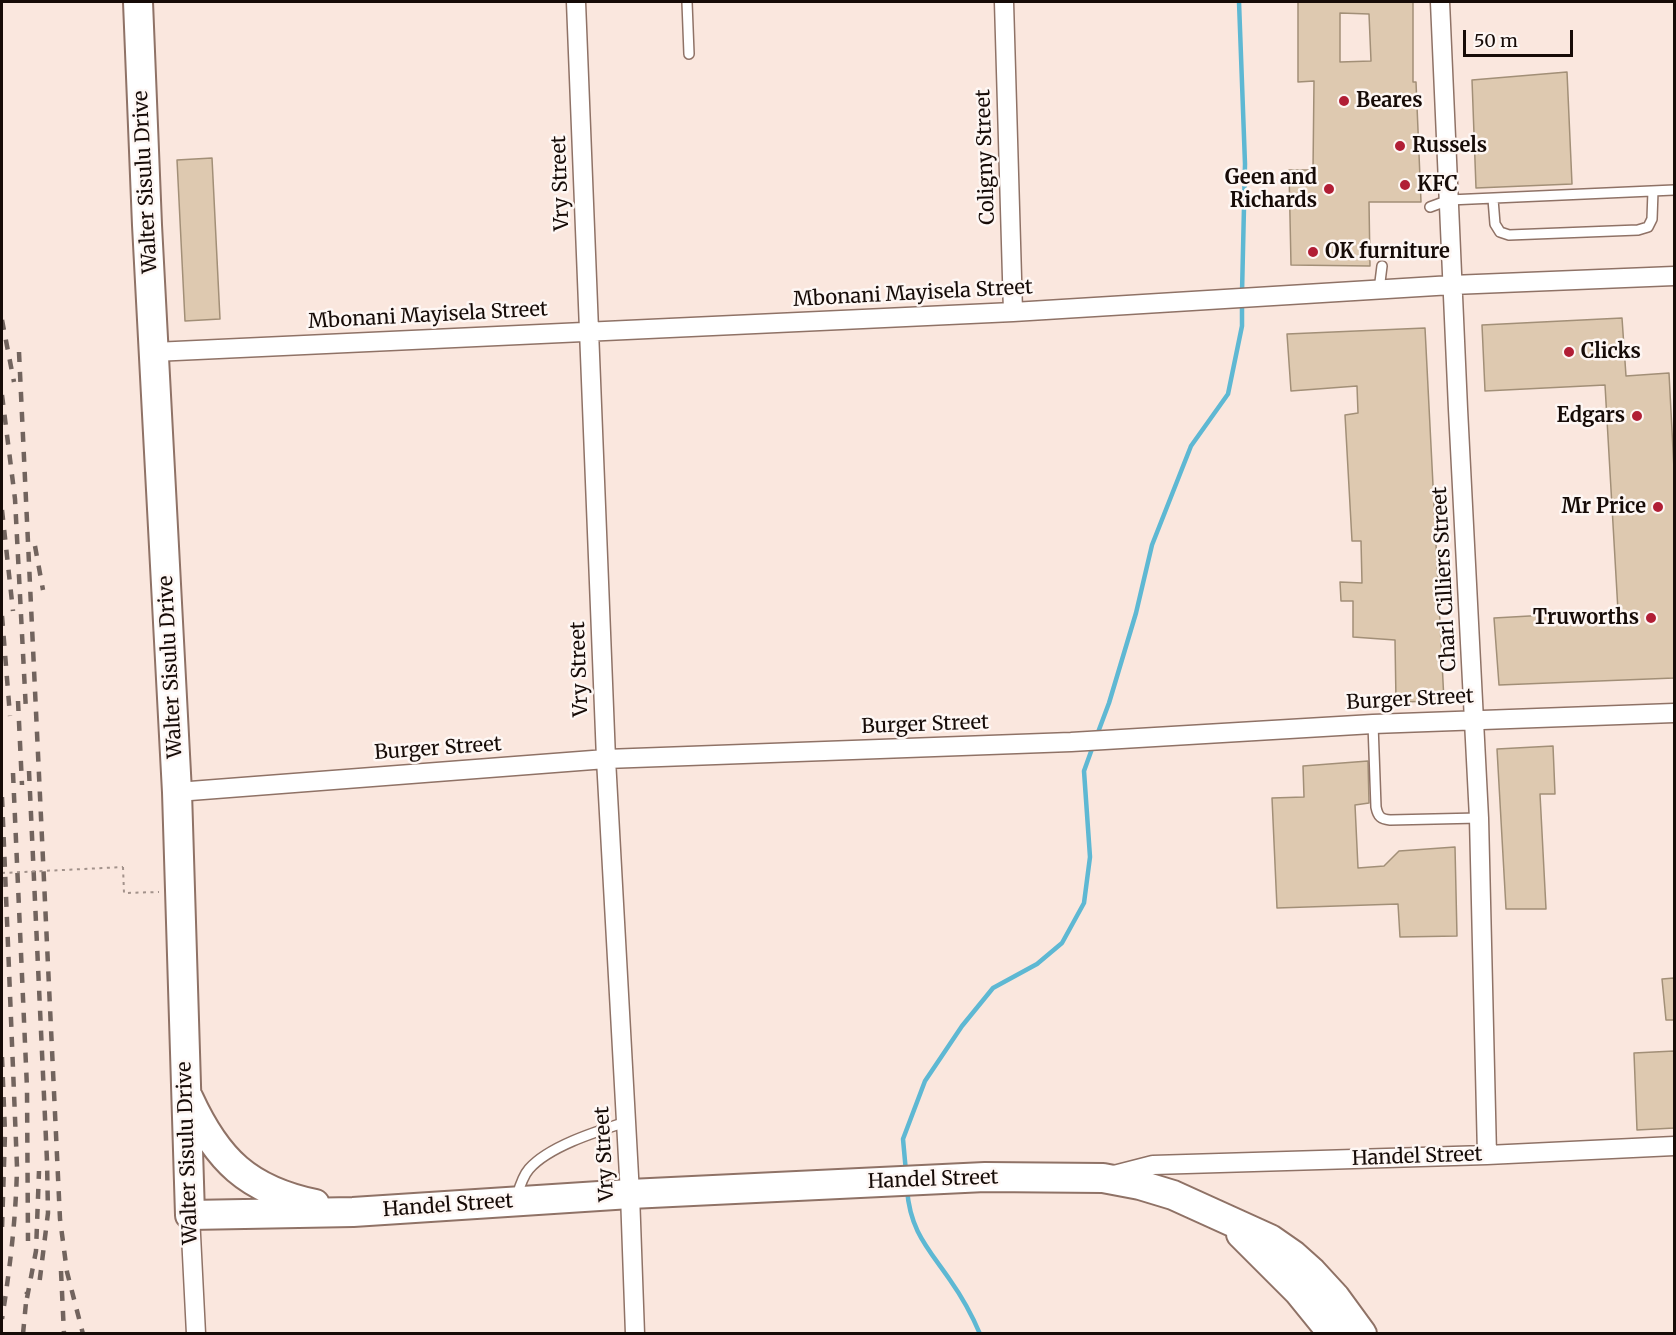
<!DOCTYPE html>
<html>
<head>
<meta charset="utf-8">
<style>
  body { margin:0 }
  #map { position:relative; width:1676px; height:1335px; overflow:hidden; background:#fae7de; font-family:Merriweather,serif }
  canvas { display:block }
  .frame { position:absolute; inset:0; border:3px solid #160b07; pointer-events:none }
  .scale { position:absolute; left:1463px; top:30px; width:110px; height:27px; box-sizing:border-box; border:3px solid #160b07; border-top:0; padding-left:8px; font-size:18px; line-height:21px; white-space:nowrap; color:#160b07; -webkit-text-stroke:4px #fef7f4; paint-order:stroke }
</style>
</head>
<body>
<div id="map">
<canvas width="1676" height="1335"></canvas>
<div class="frame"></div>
<div class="scale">50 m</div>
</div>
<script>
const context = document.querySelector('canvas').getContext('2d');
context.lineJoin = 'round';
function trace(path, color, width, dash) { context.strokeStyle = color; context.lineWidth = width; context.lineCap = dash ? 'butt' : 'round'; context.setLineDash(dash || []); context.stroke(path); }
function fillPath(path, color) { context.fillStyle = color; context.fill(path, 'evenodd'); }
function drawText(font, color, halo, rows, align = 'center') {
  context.font = font + ' Merriweather,serif'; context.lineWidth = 5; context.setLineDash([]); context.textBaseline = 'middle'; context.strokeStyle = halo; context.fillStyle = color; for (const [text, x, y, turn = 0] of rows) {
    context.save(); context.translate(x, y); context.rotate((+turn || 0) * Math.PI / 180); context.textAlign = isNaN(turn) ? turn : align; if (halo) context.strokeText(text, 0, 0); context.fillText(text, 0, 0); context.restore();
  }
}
trace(new Path2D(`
  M1239 2 1245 164 1242 293
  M1097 735 1109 703 1136 613 1152 545 1191 446 1228 394 1242 326V301
  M906 1172 903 1139 925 1081 962 1026 993 988 1037 964 1062 943 1084 903 1090 857 1084 771 1093 746
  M907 1189C910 1231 928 1248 950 1280 962 1297 972 1315 980 1334`), '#5eb8d3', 4.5);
const building = new Path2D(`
  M1298 2H1413V82H1416L1421 202H1369L1370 266 1291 265 1289 170H1313L1314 81 1298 82ZM1340 13 1369 14 1371 61 1340 62Z
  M1567 72 1572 184 1476 188 1472 80Z
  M212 158 220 319 185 321 177 160Z
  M1622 318 1626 376 1669 373 1674 469V678L1499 685 1494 618 1618 611 1605 385 1485 391 1482 325Z
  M1425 328 1444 701 1396 702 1395 640 1353 637V601H1341L1340 582 1362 583 1361 541H1352L1345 415 1358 413 1357 386 1291 391 1287 334Z
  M1553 746 1555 794H1540L1546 909H1506L1497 749Z
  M1368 761 1369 803 1355 805 1358 868 1384 866 1399 851 1455 847 1457 936 1400 937 1398 904 1277 908 1272 798 1304 797 1303 766Z
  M1674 978V1020H1666L1662 979Z
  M1674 1051V1128L1637 1130 1634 1053Z`);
fillPath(building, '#dec9b0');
trace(building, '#a28f77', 1.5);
const lane = new Path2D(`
  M687 2 689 54
  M1493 199 1495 224 1500 232 1509 235 1638 230 1648 227 1652 219 1653 191
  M1430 207 1449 200 1674 190
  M1379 290 1382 266
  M1373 724 1376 807C1378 817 1381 819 1390 820L1479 818
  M516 1199C519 1189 522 1177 529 1169 549 1146 598 1131 626 1122`);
const street = new Path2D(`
  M576 2 606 759 630 1194 635 1334
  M1004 2 1013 312
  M1440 2 1458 409 1479 818 1487 1155
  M154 352 1013 312 1452 285 1674 276
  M177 792 606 759 1071 742 1373 724 1674 713
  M1114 1175 1153 1165 1487 1155 1674 1146
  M190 1215 196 1334`);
const primary = new Path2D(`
  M138 2 147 225 177 792 190 1215 353 1212 630 1194 985 1177 1103 1178 1140 1185 1173 1195 1270 1239 1293 1255 1312 1272 1335 1297 1362 1334
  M189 1099C217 1160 248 1190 315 1204
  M1241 1234 1298 1291 1333 1334`);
trace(lane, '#8f7266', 12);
trace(street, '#8f7266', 21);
trace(primary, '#8f7266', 32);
trace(new Path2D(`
  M123 867 124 893 159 892`), '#a2928b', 2, [3, 4.5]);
trace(lane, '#fff', 9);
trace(street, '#fff', 18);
trace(primary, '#fff', 28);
trace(new Path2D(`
  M2 320 14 382
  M19 352 60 1219 67 1272 83 1334
  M2 395 15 499 26 711
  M2 510 13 611
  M35 546 43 590
  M2 616 10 716
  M18 701 22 785
  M29 771 47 1161 48 1213 39 1286
  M13 773 27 1088 28 1241
  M2 797 17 1167C16 1218 10 1268 2 1319
  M2 1057 5 1133 2 1229
  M61 1271 64 1334
  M27 1298 36 1251 39 1171
  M23 1334 27 1292`), '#72645e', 4.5, [10, 10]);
trace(new Path2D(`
  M2 873 123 867`), '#a2928b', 2, [3, 4.5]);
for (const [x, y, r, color] of [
  [1344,101,6,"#b11e35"],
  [1400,146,6,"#b11e35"],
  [1405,185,6,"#b11e35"],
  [1329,189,6,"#b11e35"],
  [1313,252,6,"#b11e35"],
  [1569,352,6,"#b11e35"],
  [1637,416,6,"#b11e35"],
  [1658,507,6,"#b11e35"],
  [1651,618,6,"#b11e35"]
]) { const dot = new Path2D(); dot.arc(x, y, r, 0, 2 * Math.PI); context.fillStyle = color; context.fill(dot); trace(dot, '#fef7f4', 2); }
drawText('bold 20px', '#160b07', '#fef7f4', [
  ["Beares",1356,101],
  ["Russels",1412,146],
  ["Geen and",1317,178,"right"],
  ["Richards",1317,201,"right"],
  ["KFC",1417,185],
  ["OK furniture",1325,252],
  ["Clicks",1581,352],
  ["Edgars",1625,416,"right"],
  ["Mr Price",1646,507,"right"],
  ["Truworths",1639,618,"right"]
], 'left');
drawText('20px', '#160b07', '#fef7f4', [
  ["Coligny Street",986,157,-92],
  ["Walter Sisulu Drive",146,182,-93],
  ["Vry Street",561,183,-92],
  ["Mbonani Mayisela Street",913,294,-3],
  ["Mbonani Mayisela Street",428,316,-3],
  ["Charl Cilliers Street",1445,579,-93],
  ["Walter Sisulu Drive",171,667,-93],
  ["Vry Street",580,669,-92],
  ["Burger Street",1410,700,-3],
  ["Burger Street",925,725,-2],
  ["Burger Street",438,749,-4],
  ["Walter Sisulu Drive",188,1153,-92],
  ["Vry Street",605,1154,-93],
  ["Handel Street",1417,1157,-2],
  ["Handel Street",933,1180,-2],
  ["Handel Street",448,1206,-4]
]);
</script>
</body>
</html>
